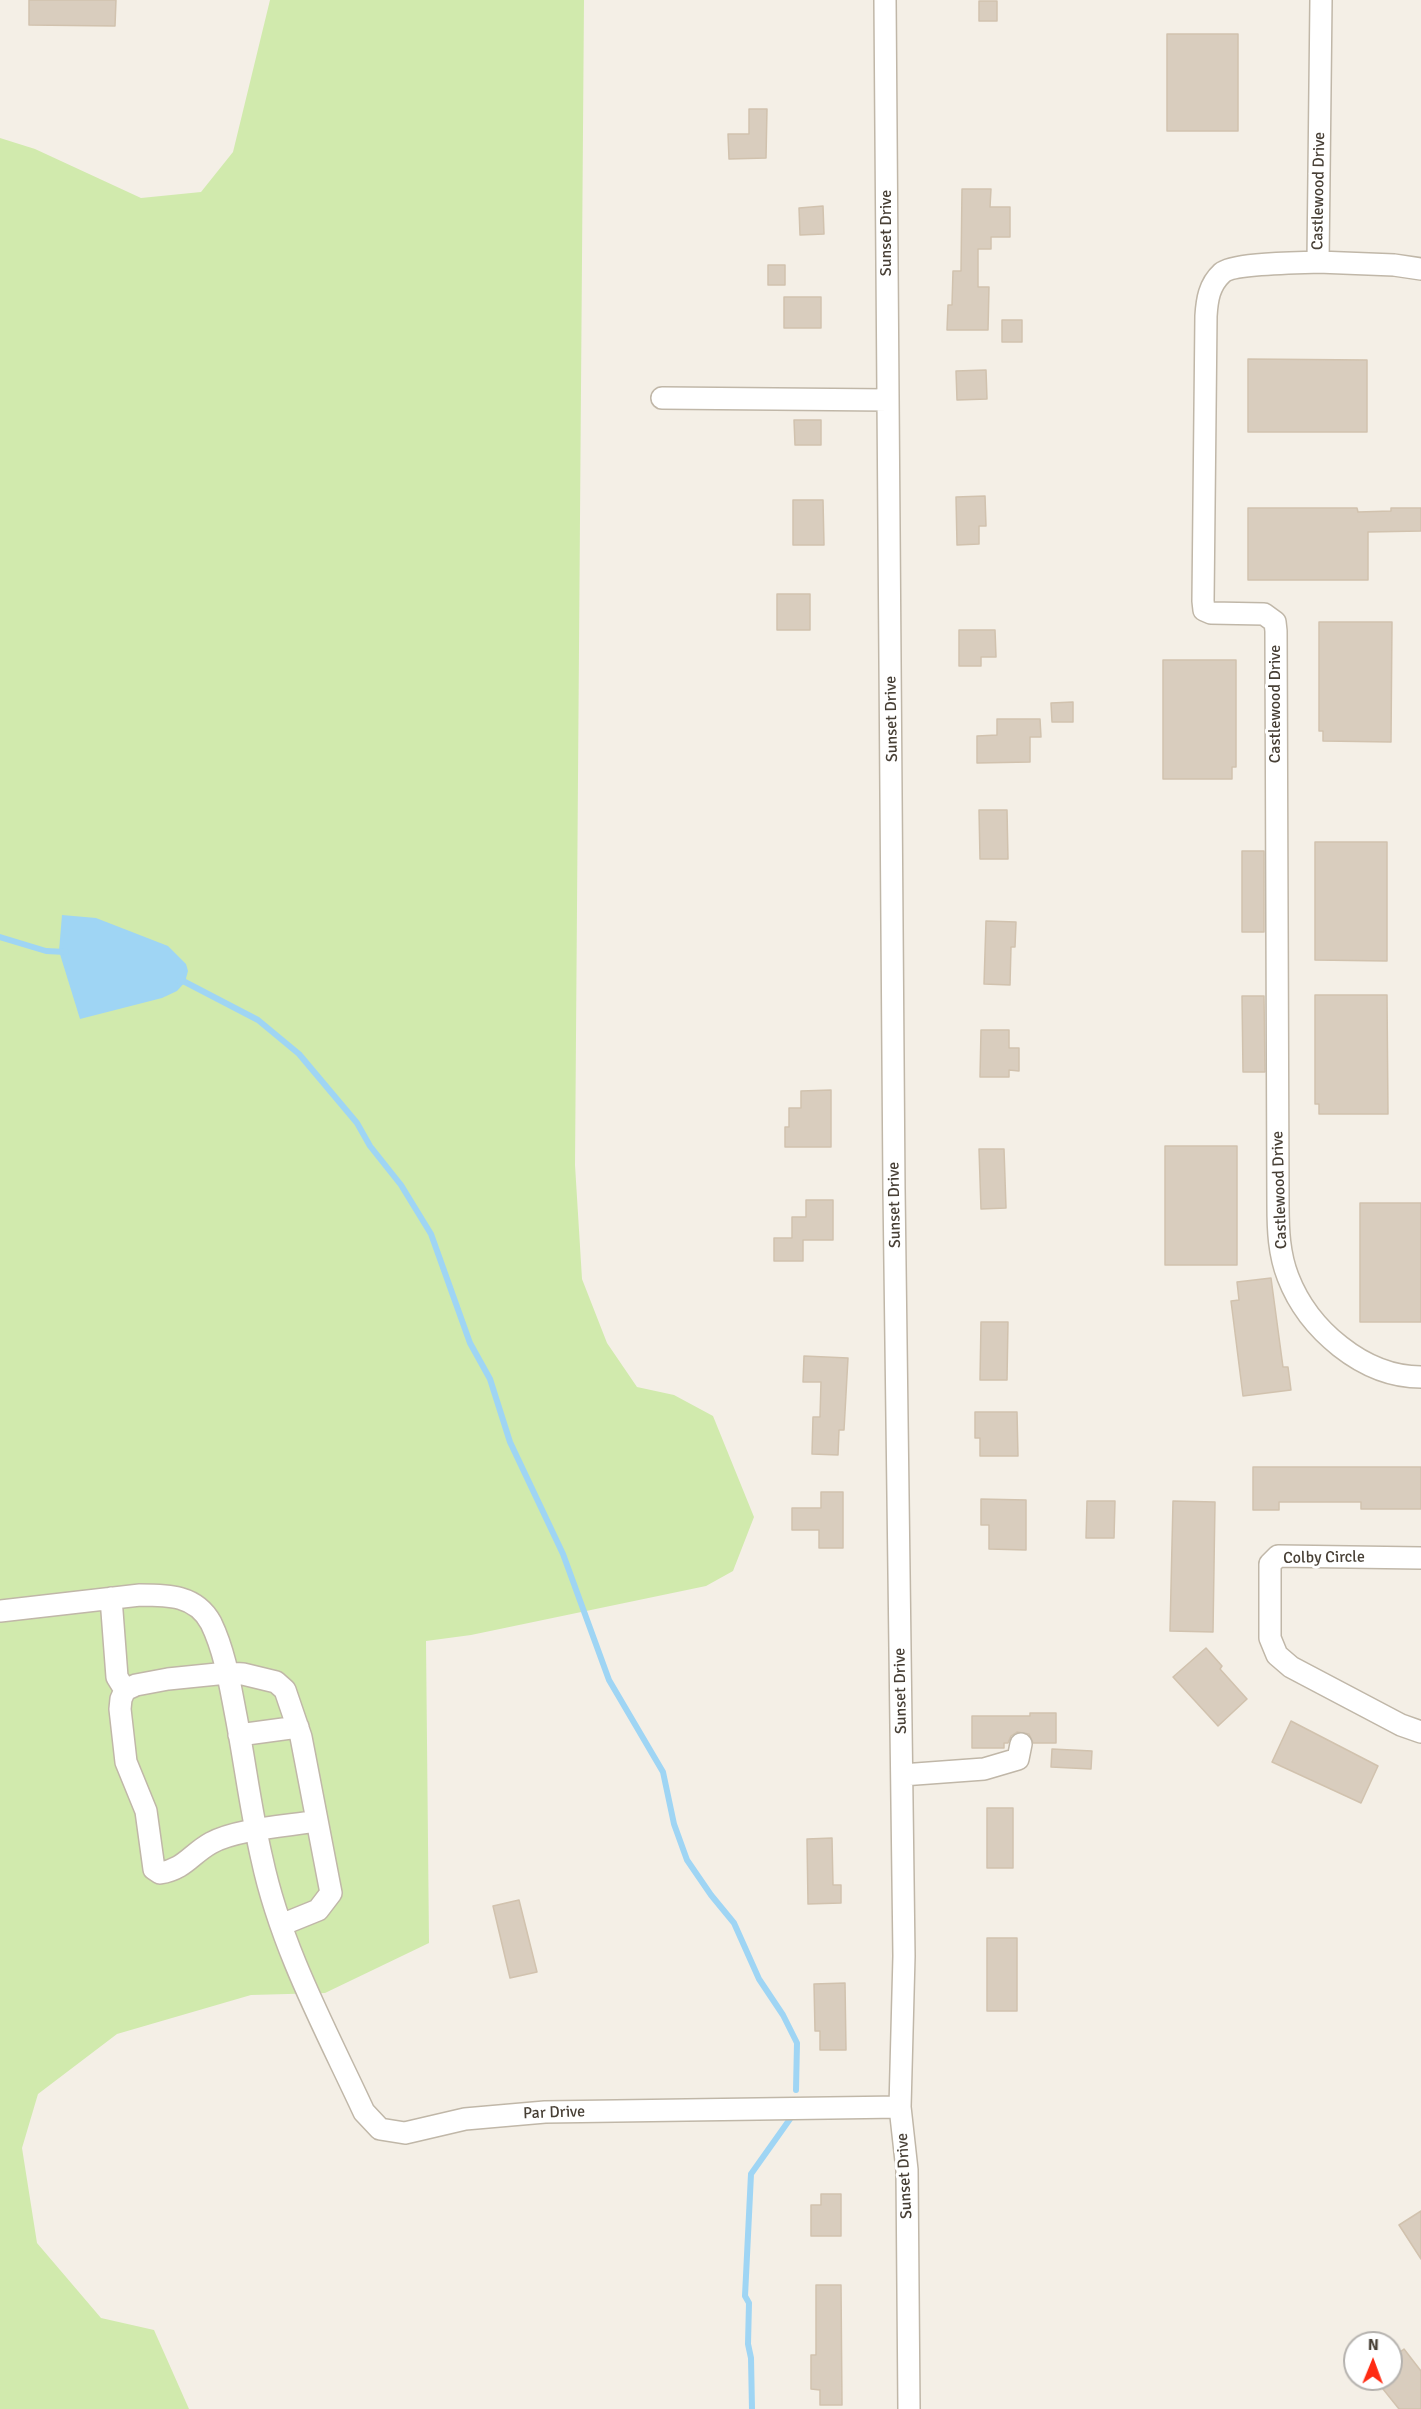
<!DOCTYPE html>
<html>
<head>
<meta charset="utf-8">
<style>
  body { margin:0 }
  #map { position:relative; width:1421px; height:2409px; overflow:hidden; background:#f4efe6; font-family:Signika,sans-serif }
  canvas { display:block }
  .north { position:absolute; left:1343px; top:2331px; width:60px; height:60px; box-sizing:border-box; background:#fff; border:2px solid #b5b2ae; border-radius:50%; rotate:1deg; font-size:16px; font-weight:700; line-height:24px; text-align:center; color:#473f35 }
  .north::after { content:''; display:block; margin:auto; width:21px; height:27px; background:#ff2b12; clip-path:polygon(50% 0,100% 100%,50% 72%,0 100%) }
</style>
</head>
<body>
<div id="map">
<canvas width="1421" height="2409"></canvas>
<div class="north">N</div>
</div>
<script>
const context = document.querySelector('canvas').getContext('2d');
context.lineJoin = 'round';
function fillPath(path, color) { context.fillStyle = color; context.fill(path, 'evenodd'); }
function trace(path, color, width, dash) { context.strokeStyle = color; context.lineWidth = width; context.lineCap = dash ? 'butt' : 'round'; context.setLineDash(dash || []); context.stroke(path); }
function drawText(font, color, halo, rows, align = 'center') {
  context.font = font + ' Signika,sans-serif'; context.lineWidth = 6; context.setLineDash([]); context.textBaseline = 'middle'; context.strokeStyle = halo; context.fillStyle = color; for (const [text, x, y, turn = 0] of rows) {
    context.save(); context.translate(x, y); context.rotate((+turn || 0) * Math.PI / 180); context.textAlign = isNaN(turn) ? turn : align; if (halo) context.strokeText(text, 0, 0); context.fillText(text, 0, 0); context.restore();
  }
}
fillPath(new Path2D(`
  M270 0H584L575 1165 582 1279 607 1343 637 1387 674 1395 713 1416 754 1517 733 1571 706 1586 471 1635 426 1641 429 1943 325 1993 251 1995 117 2034 38 2094 22 2148 37 2243 101 2318 154 2330 189 2409H0V138L35 149 141 198 201 192 233 152Z`), '#d1eaad');
fillPath(new Path2D(`
  M62 915 96 918 168 946 186 964 188 971 185 982 177 991 162 998 80 1019 59 951Z`), '#9fd5f4');
trace(new Path2D(`
  M0 937 46 951 66 952
  M178 980 185 982 258 1020 299 1054 357 1123 370 1146 401 1185 431 1234 470 1343 490 1379 510 1442 563 1554 609 1680 663 1772 674 1824 687 1860 711 1895 734 1923 759 1979 783 2015 797 2043 796 2090
  M752 2409 751 2358 748 2344 749 2303 745 2296 751 2174 790 2119`), '#9fd5f4', 6);
const building = new Path2D(`
  M29 0H116L115 26 29 25Z
  M979 1H997V21H979Z
  M1167 34H1238V131H1167Z
  M749 109H767L766 158 729 159 728 134H749Z
  M962 189H991L990 207H1010V237H991V249H978V287H989L988 330H947L948 305H952L953 271H961Z
  M823 206 824 234 800 235 799 208Z
  M768 265H785V285H768Z
  M784 297H821V328H784Z
  M1002 320H1022V342H1002Z
  M1248 359 1367 360V432H1248Z
  M986 370 987 399 957 400 956 371Z
  M794 420H821V445H795Z
  M985 496 986 526H979V544L957 545 956 497Z
  M793 500H823L824 545H793Z
  M1248 508H1357L1358 512 1391 511V508H1421V531L1368 532V580H1248Z
  M777 594H810V630H777Z
  M1319 622H1392L1391 742 1323 741V731H1319Z
  M959 630H995L996 657H981V666H959Z
  M1163 660H1236V767H1232V779H1163Z
  M1073 702V722H1052L1051 703Z
  M997 719H1040L1041 737H1030V762L977 763V736L997 735Z
  M979 810H1007L1008 859H980Z
  M1315 842H1387V961L1315 960Z
  M1242 851H1264V932H1242Z
  M986 921 1016 922 1015 947H1011L1010 985 984 984Z
  M1315 995H1387L1388 1114H1319V1104H1315Z
  M1242 996H1264L1265 1072H1243Z
  M981 1030H1009V1048H1019V1071L1009 1070V1077H980Z
  M831 1090V1147H785V1127H789V1108H801V1091Z
  M1165 1146H1237V1265H1165Z
  M979 1149H1004L1006 1208 981 1209Z
  M806 1200H833V1240H803V1261H774V1238H792V1217H806Z
  M1360 1203H1421V1322H1360Z
  M1271 1278 1283 1367H1288L1291 1390 1243 1396 1231 1301 1239 1300 1237 1282Z
  M981 1322H1008L1007 1380H980Z
  M804 1356 848 1358 844 1430H839L838 1455 812 1454 813 1417H820L821 1382H803Z
  M975 1412H1017L1018 1456H980V1438H975Z
  M1253 1467H1421V1509H1361V1502H1279V1510H1253Z
  M821 1492H843V1548H819V1530H792V1508H821Z
  M981 1499 1026 1500V1550L989 1549V1525H981Z
  M1087 1501H1115L1114 1538H1086Z
  M1173 1501 1215 1502 1213 1632 1170 1631Z
  M1206 1648 1222 1666 1220 1669 1247 1699 1218 1726 1173 1677Z
  M1030 1713H1056V1743H1033L1029 1734 1017 1732 1011 1736 1008 1743H1004V1748H972V1716H1030Z
  M1291 1721 1378 1766 1361 1803 1272 1762Z
  M1052 1749 1092 1751 1091 1769 1051 1767Z
  M987 1808H1013V1868H987Z
  M832 1838 833 1885H841V1903L808 1904 807 1839Z
  M519 1900 537 1972 510 1978 493 1906Z
  M987 1938H1017V2011H987Z
  M845 1983 846 2050H820V2031H815L814 1984Z
  M821 2194H841V2236H811V2205H821Z
  M1421 2211V2259L1399 2225Z
  M816 2285H841L842 2405H820V2390L811 2389V2355H816Z
  M1404 2349 1421 2371V2409H1399L1375 2379H1391V2359Z`);
fillPath(building, '#d9cdbe');
trace(building, '#d1c2ae', 1.5);
const minor = new Path2D(`
  M885 0 894 1189 904 1956 900 2107 907 2170 909 2409
  M1321 0 1318 262C1300 263 1233 263 1222 273 1209 285 1207 300 1206 316L1203 601 1204 610 1211 613 1264 614 1275 622 1276 631 1278 1205C1278 1230 1279 1254 1288 1277 1308 1329 1363 1377 1421 1377
  M1318 262 1394 265 1421 269
  M662 398 888 400
  M1421 1558 1278 1556 1270 1564V1638L1277 1655 1291 1667 1401 1725 1421 1732
  M111 1598 117 1677 125 1690
  M0 1611 140 1595C168 1595 196 1595 211 1623 225 1652 230 1685 236 1716 245 1763 251 1812 262 1859 281 1948 326 2030 364 2112L380 2129 405 2133 465 2119 545 2112 900 2107
  M239 1735 298 1727
  M902 1775 984 1769 1018 1759 1021 1744
  M281 1925 318 1910 331 1893 301 1737 285 1690 276 1682 243 1674 227 1673 168 1679 136 1685 125 1690 121 1699 120 1709 126 1762 146 1811 154 1869 160 1873C185 1869 191 1854 211 1843 236 1829 288 1826 317 1821`);
trace(minor, '#c0b7a8', 24);
trace(minor, '#fff', 21);
drawText('16px', '#473f35', '#fff', [
  ["Castlewood Drive",1319,191,-89],
  ["Sunset Drive",887,233,-90],
  ["Castlewood Drive",1276,704,-90],
  ["Sunset Drive",892,719,-91],
  ["Castlewood Drive",1280,1190,-92],
  ["Sunset Drive",895,1205,-91],
  ["Colby Circle",1324,1558,-1],
  ["Sunset Drive",901,1691,-91],
  ["Par Drive",554,2113,-2],
  ["Sunset Drive",905,2176,-93]
]);
</script>
</body>
</html>
